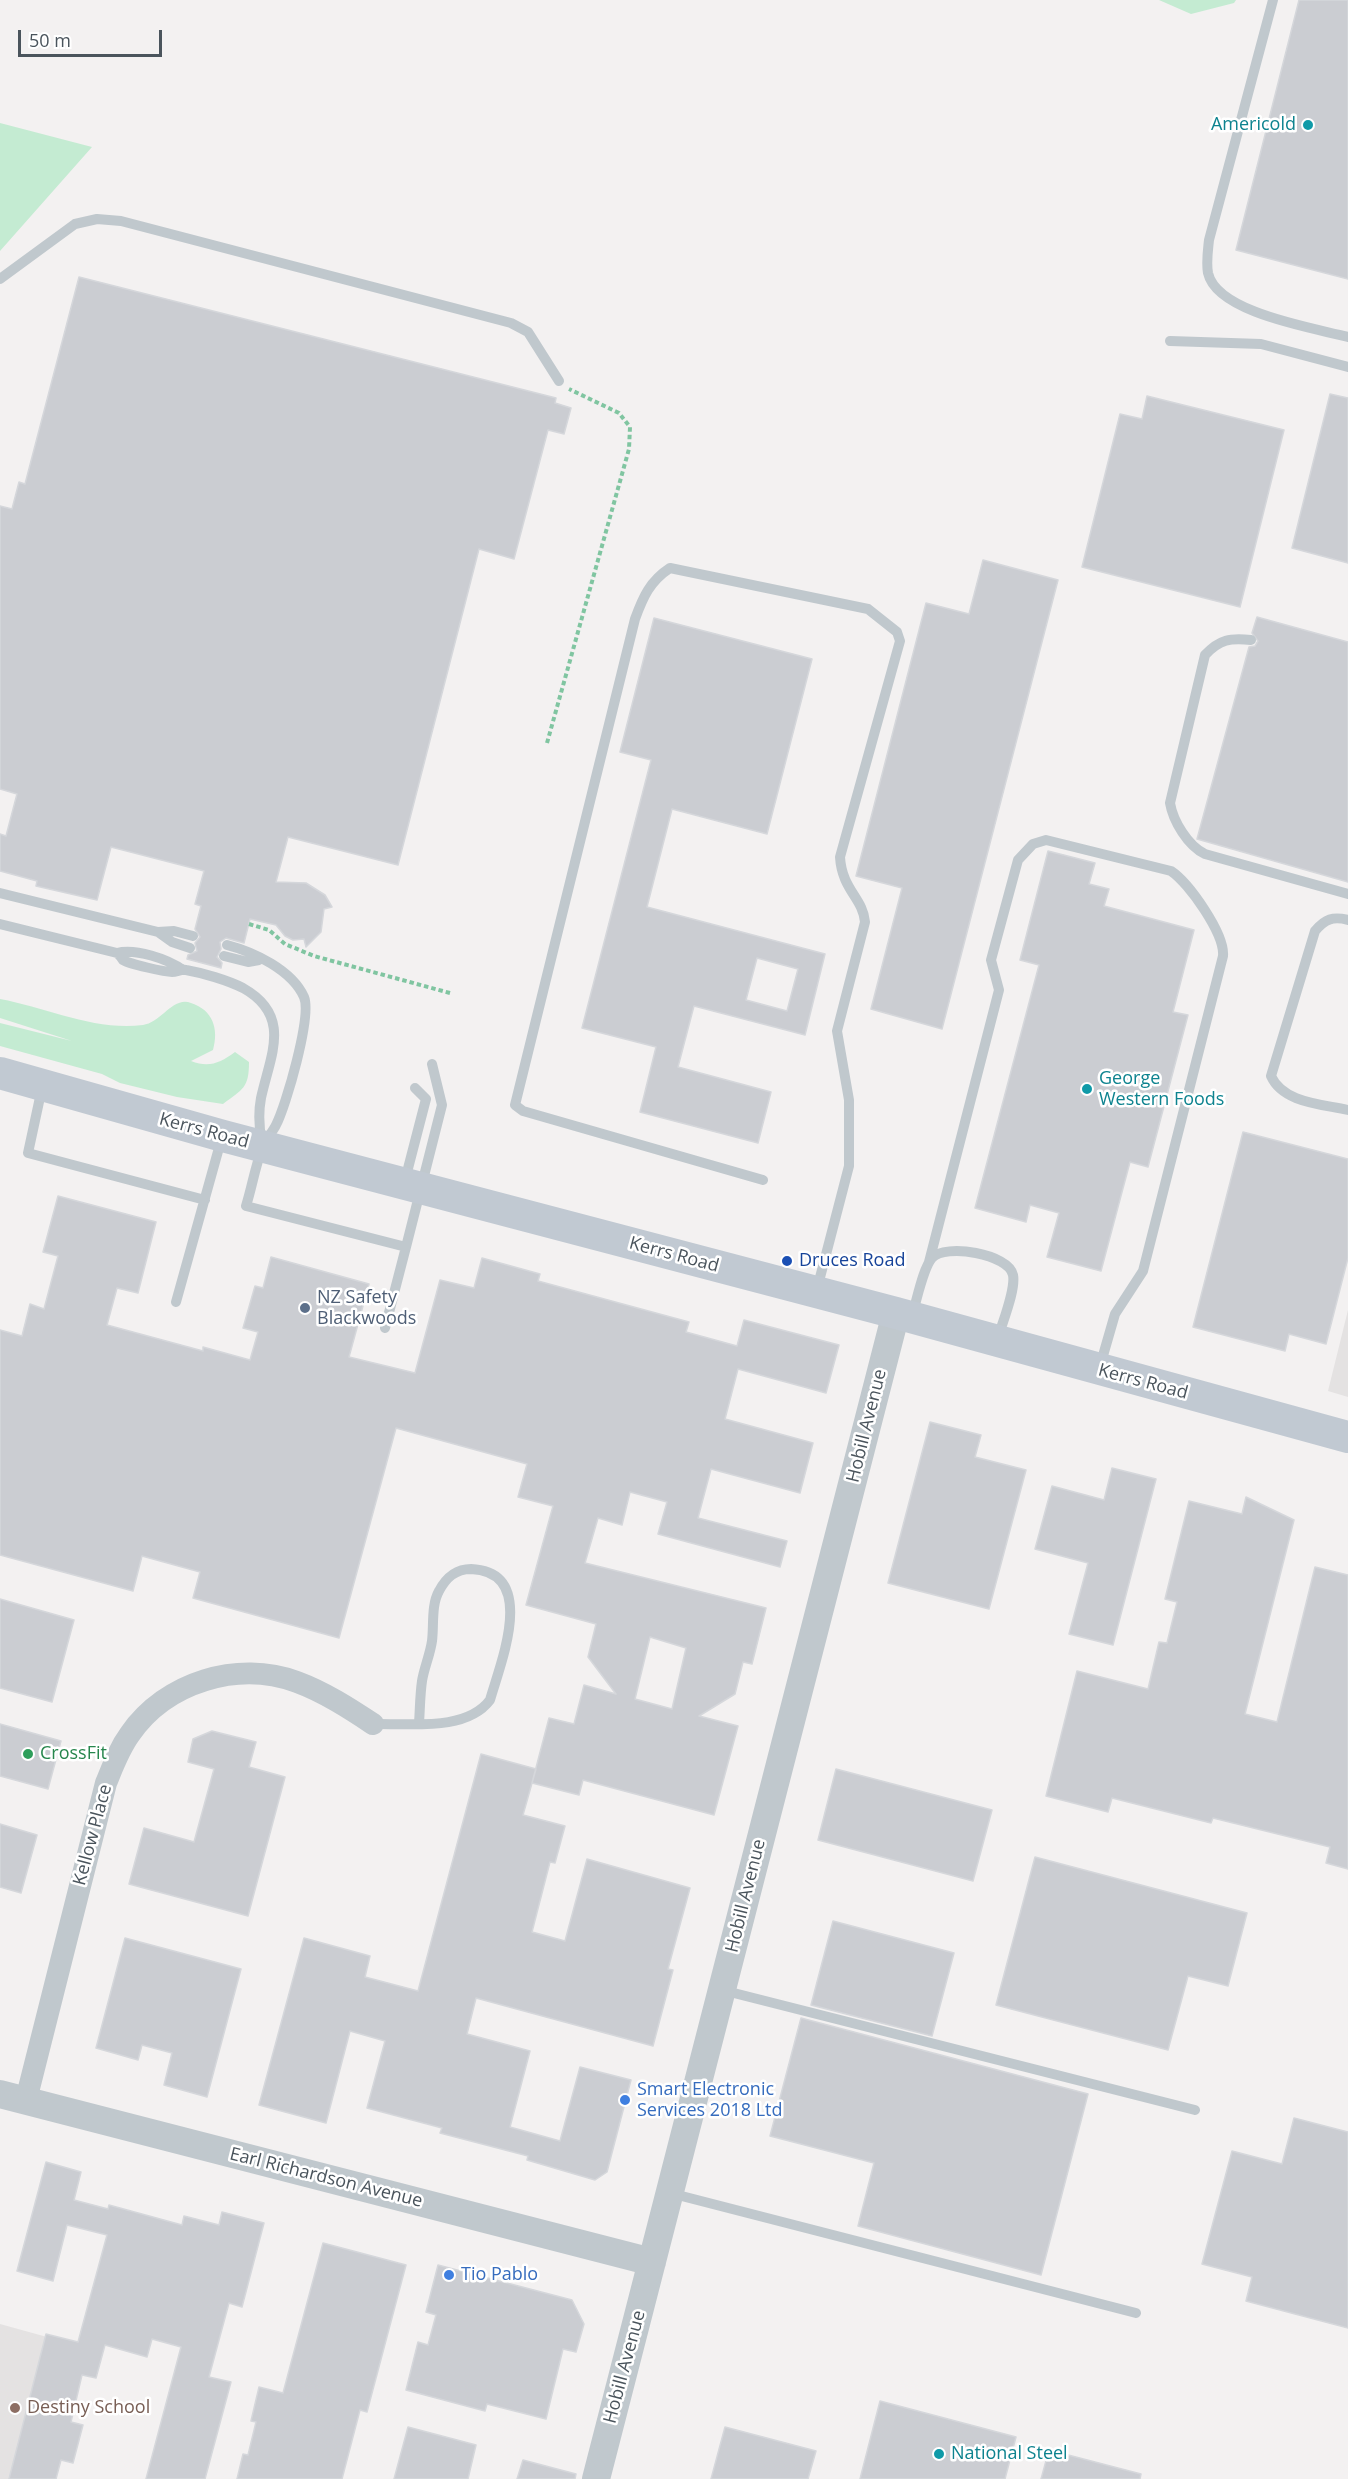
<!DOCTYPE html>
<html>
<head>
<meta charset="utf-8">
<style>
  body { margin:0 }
  #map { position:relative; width:1348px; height:2479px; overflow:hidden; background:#f3f1f1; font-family:"Open Sans",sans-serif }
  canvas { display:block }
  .scale { position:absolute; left:18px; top:30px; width:144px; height:27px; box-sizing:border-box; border:3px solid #4a545c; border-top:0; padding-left:8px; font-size:18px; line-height:21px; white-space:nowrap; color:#4a545c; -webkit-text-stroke:4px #fff; paint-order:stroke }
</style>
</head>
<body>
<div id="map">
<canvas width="1348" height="2479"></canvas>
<div class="scale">50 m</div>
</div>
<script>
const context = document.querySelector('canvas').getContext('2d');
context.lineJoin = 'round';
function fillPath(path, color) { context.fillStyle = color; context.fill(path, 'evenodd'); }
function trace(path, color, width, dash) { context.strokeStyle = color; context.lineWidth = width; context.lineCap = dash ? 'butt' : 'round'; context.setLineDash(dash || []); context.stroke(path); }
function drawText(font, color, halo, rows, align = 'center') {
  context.font = font + ' "Open Sans",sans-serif'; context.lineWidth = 5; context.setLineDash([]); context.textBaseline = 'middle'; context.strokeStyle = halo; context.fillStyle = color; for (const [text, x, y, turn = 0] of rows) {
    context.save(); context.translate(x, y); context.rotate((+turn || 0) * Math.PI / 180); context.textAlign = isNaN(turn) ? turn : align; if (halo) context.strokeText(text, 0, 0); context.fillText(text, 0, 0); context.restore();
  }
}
fillPath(new Path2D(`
  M1348 1310V1397L1328 1391Z
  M0 2324 47 2337 11 2479H0Z`), '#e4e2e2');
fillPath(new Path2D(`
  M1159 0H1236L1234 3 1191 14Z
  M0 123 92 147 0 251Z
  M0 999C48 1008 94 1031 143 1025 161 1023 173 996 191 1003 213 1010 219 1029 213 1050L191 1061C209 1068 220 1063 235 1052L249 1062C249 1088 243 1089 223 1104L177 1097 120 1083 102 1074 0 1046V1023L72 1041 0 1018Z`), '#c4ebd2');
const building = new Path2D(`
  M1299 0H1348V279L1236 250Z
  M79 277 556 398 555 403 571 408 564 434 548 430 514 559 479 549 398 865 288 837 276 882 306 883 325 895 332 907 324 909 321 932 306 947 304 939 293 940 285 936 276 925 250 919 244 943 226 938 220 942 221 949 217 957 222 963 221 968 187 959 188 955 197 951 195 943 200 937 195 929 201 906 195 904 204 871 111 847 97 900 36 886 37 881 0 871V834L6 836 17 794 0 789V506L12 509 19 482 25 484Z
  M1330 394 1348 398V563L1292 548Z
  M1147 396 1284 430 1240 607 1082 567 1120 414 1142 419Z
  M983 560 1058 580 942 1029 871 1009 902 888 856 876 926 603 969 614Z
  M1257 617 1348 642V882L1197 839 1249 647 1255 646 1258 641 1252 633Z
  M654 618 812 659 767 834 672 809 647 907 825 954 805 1035 694 1006 678 1067 771 1092 758 1143 640 1112 656 1047 582 1028 651 760 620 752ZM757 958 798 969 787 1011 746 1000Z
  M1048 851 1095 863 1089 884 1109 889 1104 906 1194 930 1173 1012 1188 1015 1148 1167 1130 1162 1101 1271 1047 1257 1059 1213 1030 1205 1026 1222 975 1208 1039 965 1020 960Z
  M1243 1132 1348 1159V1258L1326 1344 1289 1334 1285 1351 1193 1327Z
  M58 1196 156 1222 138 1293 117 1288 107 1325 203 1351V1347L250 1360 258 1332 243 1328 255 1286 263 1288 271 1257 369 1284 349 1357 415 1373 440 1280 474 1288 482 1258 540 1274 538 1281 689 1322 686 1332 737 1346 744 1320 839 1345 826 1393 738 1369 725 1419 813 1443 800 1493 711 1469 698 1518 787 1541 780 1567 658 1534 667 1502 630 1492 622 1525 598 1518 585 1563 766 1608 752 1664 743 1662 735 1694 699 1716 738 1726 714 1815 583 1780 579 1795 532 1783 549 1718 574 1724 584 1685 616 1694 588 1657 596 1624 526 1605 553 1506 518 1497 527 1464 396 1428 339 1638 193 1598 200 1572 142 1556 133 1591 0 1555V1330L22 1336 30 1304 44 1309 58 1256 43 1252ZM650 1637 686 1648 672 1709 635 1699Z
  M930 1422 981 1435 975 1457 1026 1470 989 1609 888 1583Z
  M1112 1468 1156 1479 1113 1645 1069 1634 1088 1563 1035 1549 1052 1486 1104 1500Z
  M1246 1497 1294 1520 1245 1714 1277 1722 1315 1567 1348 1575V1869L1326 1863 1330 1847 1213 1818 1211 1823 1112 1798 1108 1812 1046 1796 1077 1671 1148 1689 1159 1642 1167 1643 1177 1602 1165 1599 1189 1501 1242 1514Z
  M0 1599 74 1620 52 1702 0 1688Z
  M0 1724 61 1741 48 1789 0 1776Z
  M212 1731 256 1742 249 1767 285 1777 248 1916 129 1884 144 1828 194 1842 214 1769 188 1762 193 1739Z
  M481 1754 536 1769 523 1815 565 1826 555 1863 550 1862 532 1932 565 1941 587 1859 690 1888 668 1969 673 1970 653 2046 476 1998 467 2034 530 2051 510 2127 560 2141 580 2067 631 2080 607 2172 595 2180 527 2160 528 2156 440 2133 442 2128 367 2108 385 2041 350 2031 326 2123 259 2105 304 1938 370 1956 365 1977 418 1991Z
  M836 1769 992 1810 973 1881 818 1840Z
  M0 1824 37 1835 21 1893 0 1887Z
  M1035 1857 1247 1913 1228 1986 1188 1976 1168 2050 996 2005Z
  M833 1921 954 1953 932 2036 811 2005Z
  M125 1938 241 1969 207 2097 164 2085 172 2053 142 2045 138 2060 96 2048Z
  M801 2018 1088 2094 1041 2275 858 2226 874 2163 770 2136Z
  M1294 2118 1348 2132V2328L1246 2301 1252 2277 1202 2264 1232 2151 1282 2164Z
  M46 2162 81 2172 74 2200 108 2209 109 2205 182 2225 184 2216 219 2225 222 2212 264 2223 242 2307 229 2303 209 2377 231 2382 205 2479H146L181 2347 152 2339 147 2357 105 2345 96 2378 82 2375 71 2422 83 2425 73 2463 61 2460 56 2479H9L46 2334 78 2342 107 2235 67 2225 53 2281 17 2271Z
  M323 2243 406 2265 367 2412 360 2410 342 2479H237L243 2454 248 2455 256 2422 251 2421 259 2387 283 2393Z
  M438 2265 572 2300 584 2324 576 2352 563 2349 546 2419 487 2404 485 2411 406 2390 418 2342 428 2345 436 2315 426 2312Z
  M880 2401 1016 2437 1005 2479H860Z
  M408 2427 476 2445 468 2479H394Z
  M725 2427 816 2451 808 2479H711Z
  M1049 2450 1141 2474 1140 2479H1041Z
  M523 2460 576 2474 575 2479H517Z`);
fillPath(building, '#cbcdd2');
trace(building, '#d5d7db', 1.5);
trace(new Path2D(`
  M547 743 629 449 630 427 619 413 569 389
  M249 924 269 930 285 944 314 956 450 993`), '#80c5a1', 4, [4.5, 3]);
trace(new Path2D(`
  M1273 0 1209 240C1208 250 1206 262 1208 273 1217 313 1314 328 1348 337
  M0 279 75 224 97 219 121 221 511 323 528 332 559 381
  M1170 341 1261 344 1348 367
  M1251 640C1230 638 1220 639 1205 655L1170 803C1173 821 1188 846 1205 854L1348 894
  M0 893 158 932 174 931 193 936
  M1348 920C1333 916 1325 919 1315 931L1271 1076C1283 1103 1322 1104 1348 1110
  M0 924 117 953C118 953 123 960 123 960 129 964 165 972 172 972 177 972 181 969 186 970 203 973 227 980 243 988 293 1016 270 1056 261 1098 258 1114 259 1128 262 1143
  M158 932 172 942 190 948
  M227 945C254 952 292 970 304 997 312 1016 286 1106 276 1125 272 1133 265 1140 262 1149 255 1167 252 1187 246 1206L406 1247 442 1105 432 1064
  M117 953C135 948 168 959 183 970
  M224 956 248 962 259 960
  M42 1088 28 1153 205 1200
  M405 1180 426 1099 415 1088
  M763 1180 523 1111 515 1105 635 619C643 597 650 581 670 568L868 609 897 632 900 641 840 857C842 890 863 898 865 922L837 1031 849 1100V1166L817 1289
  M929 1262 999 990 991 960 1018 860 1033 844 1046 840 1171 871C1189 883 1225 934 1223 956L1143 1271 1115 1314 1100 1366
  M176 1302 222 1137
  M912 1315C917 1300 923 1268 932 1258 945 1243 1009 1254 1013 1275 1016 1290 1002 1323 998 1338
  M385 1328 406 1247
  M373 1724C409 1723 466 1732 490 1700 500 1664 539 1572 471 1569 455 1569 446 1578 439 1591 431 1605 434 1626 432 1641 430 1655 424 1668 422 1681 420 1695 420 1709 419 1723
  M722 1990 1195 2110
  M670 2193 1136 2313`), '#c0c8cd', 10);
trace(new Path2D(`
  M26 2100 106 1783C113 1766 119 1749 130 1734 166 1682 238 1660 297 1682 324 1692 349 1708 373 1724`), '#c0c8cd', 22);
trace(new Path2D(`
  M0 2094 652 2262
  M596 2479 896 1313`), '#c0c8cd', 28);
trace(new Path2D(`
  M0 1073 223 1136 896 1313 1348 1437`), '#c1c9d2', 32);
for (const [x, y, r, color] of [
  [1308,125,6,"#0f9aa8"],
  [1087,1089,6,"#0f9aa8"],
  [787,1261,6,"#1a4fb4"],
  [305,1308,6,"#5c6f8a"],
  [28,1754,6,"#2e9e5b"],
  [625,2100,6,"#3f7fe0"],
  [449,2275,6,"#3f7fe0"],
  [15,2408,6,"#8d6e63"],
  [939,2454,6,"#0f9aa8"]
]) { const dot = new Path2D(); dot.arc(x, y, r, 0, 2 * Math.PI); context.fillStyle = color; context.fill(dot); trace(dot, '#fff', 2); }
drawText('18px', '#0d838f', '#fff', [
  ["Americold",1296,125,"right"],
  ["George",1099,1079],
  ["Western Foods",1099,1100],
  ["National Steel",951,2454]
], 'left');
drawText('18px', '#4a545c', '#fff', [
  ["Kerrs Road",204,1131,15],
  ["Kerrs Road",674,1255,15],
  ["Kerrs Road",1143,1382,15],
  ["Hobill Avenue",867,1426,-76],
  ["Kellow Place",93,1835,-75],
  ["Hobill Avenue",746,1896,-76],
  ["Earl Richardson Avenue",326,2178,14],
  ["Hobill Avenue",625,2367,-75]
]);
drawText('18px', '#164399', '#fff', [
  ["Druces Road",799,1261]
], 'left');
drawText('18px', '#4e5e75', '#fff', [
  ["NZ Safety",317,1298],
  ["Blackwoods",317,1319]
], 'left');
drawText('18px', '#27864d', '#fff', [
  ["CrossFit",40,1754]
], 'left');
drawText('18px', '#366cbe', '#fff', [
  ["Smart Electronic",637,2090],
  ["Services 2018 Ltd",637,2111],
  ["Tio Pablo",461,2275]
], 'left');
drawText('18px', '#785e54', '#fff', [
  ["Destiny School",27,2408]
], 'left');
</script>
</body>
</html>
